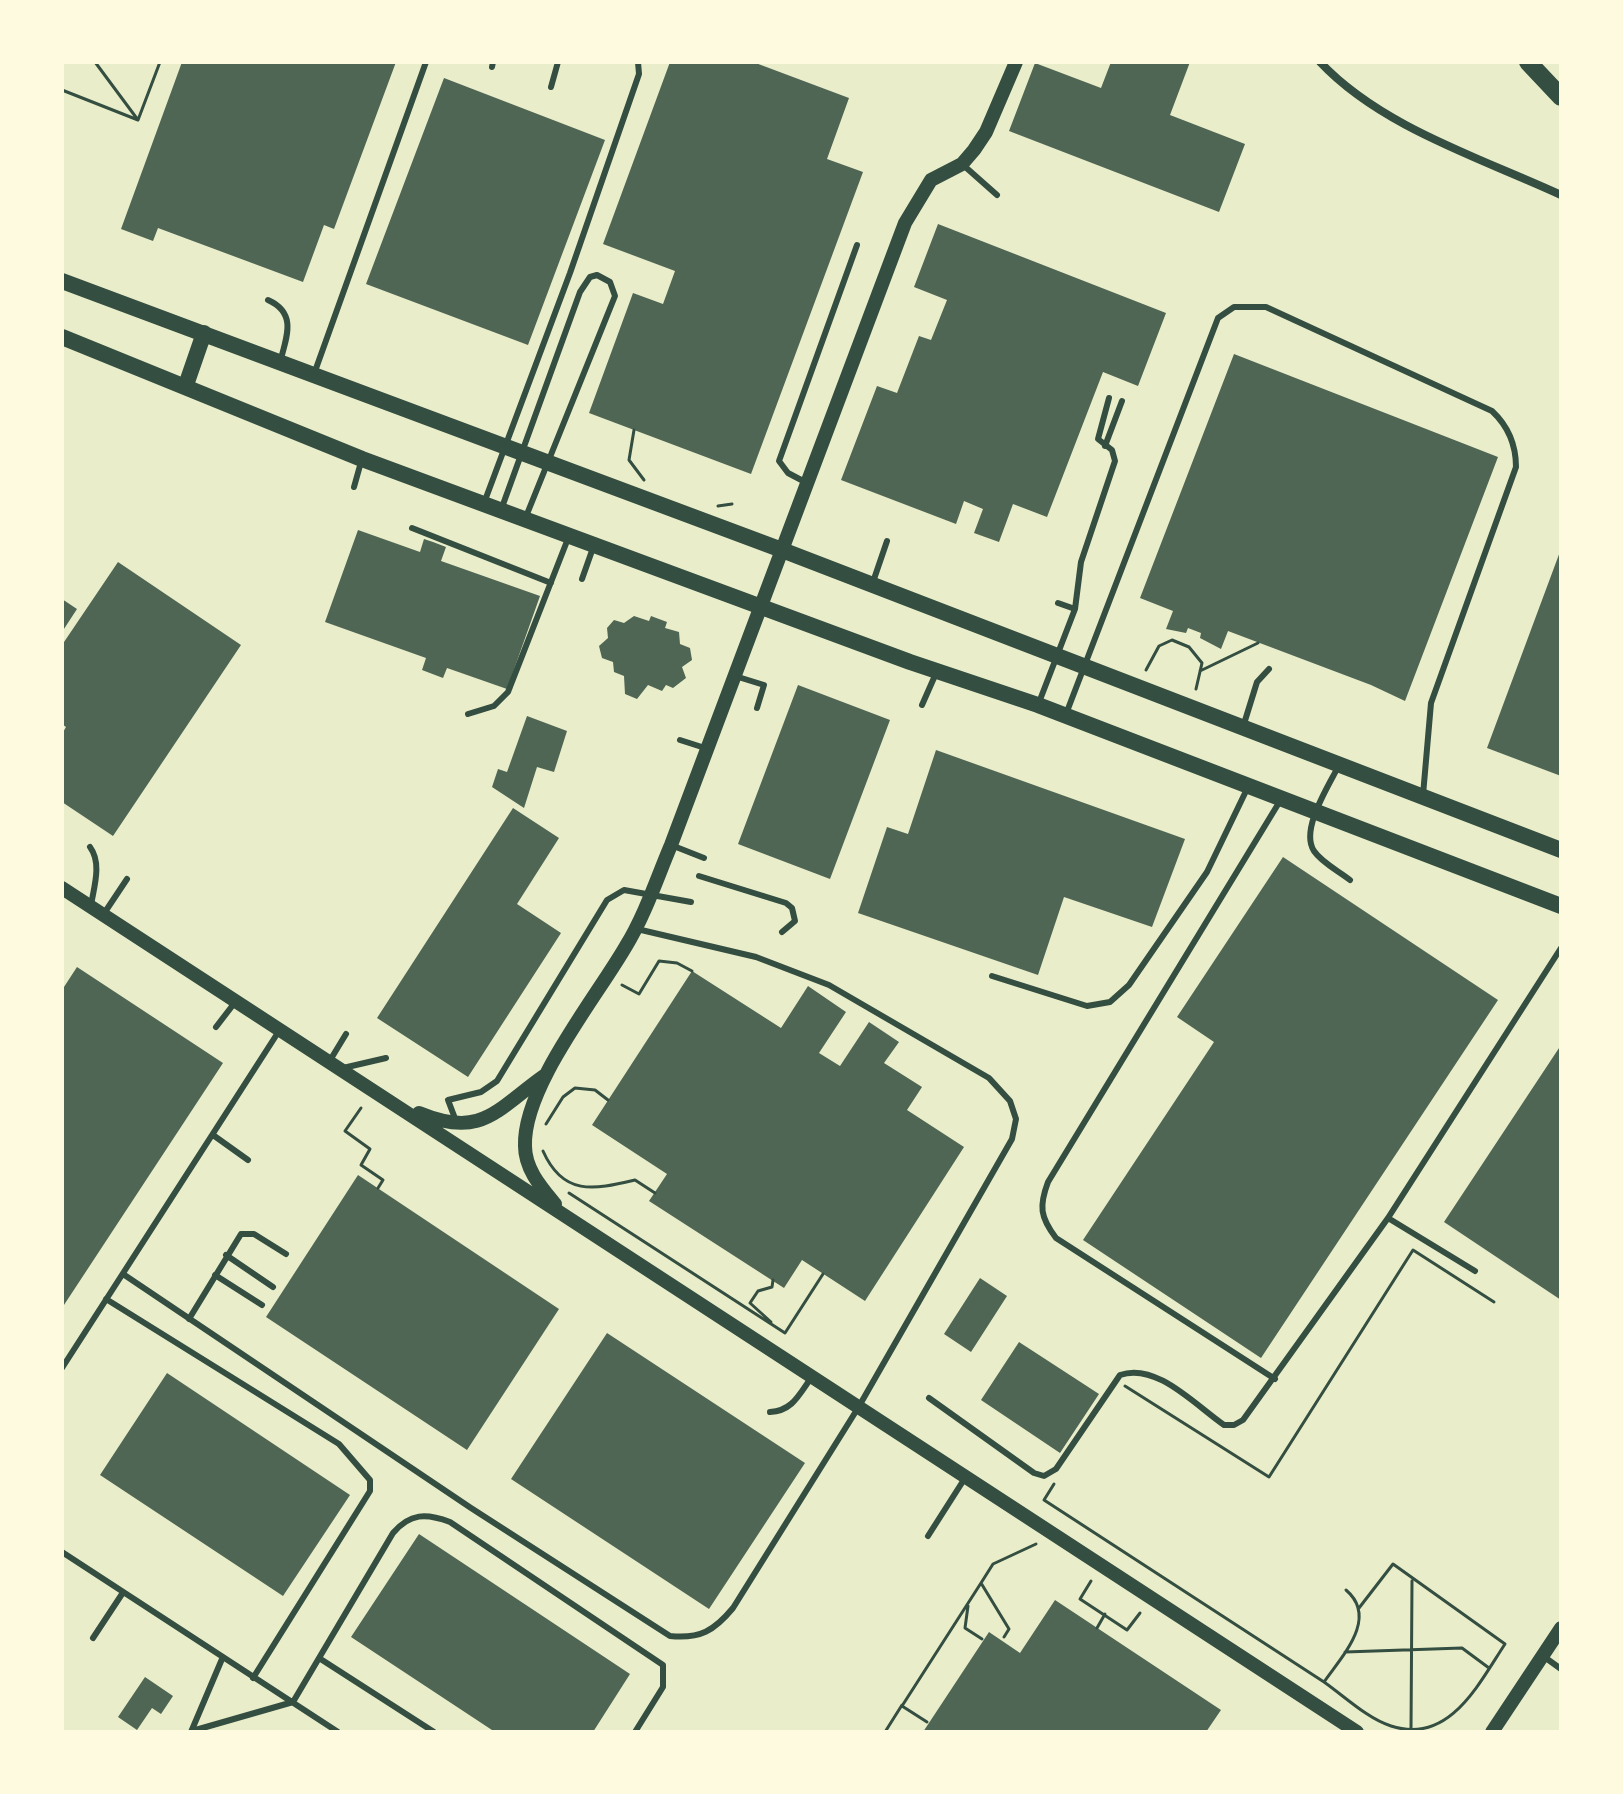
<!DOCTYPE html>
<html>
<head>
<meta charset="utf-8">
<style>
  body { margin:0 }
  #map { position:relative; width:1623px; height:1794px; overflow:hidden; background:#e9edc9; font-family:"Crimson Pro",serif }
  canvas { display:block }
  .frame { position:absolute; inset:0; border:64px solid #fefae0; pointer-events:none }
</style>
</head>
<body>
<div id="map">
<canvas width="1623" height="1794"></canvas>
<div class="frame"></div>
</div>
<script>
const context = document.querySelector('canvas').getContext('2d');
context.lineJoin = 'round';
function fillPath(path, color) { context.fillStyle = color; context.fill(path, 'evenodd'); }
function trace(path, color, width, dash) { context.strokeStyle = color; context.lineWidth = width; context.lineCap = dash ? 'butt' : 'round'; context.setLineDash(dash || []); context.stroke(path); }
fillPath(new Path2D(`
  M182 62H396L334 229 324 225 303 282 158 228 153 241 121 229Z
  M670 62H753L849 98 827 159 863 172 751 474 589 413 633 293 663 304 675 271 603 244Z
  M1111 62H1190L1170 115 1245 144 1219 212 1009 131 1035 63 1101 88Z
  M444 78 605 140 528 345 366 284Z
  M938 224 1166 313 1138 386 1103 372 1047 517 1013 504 999 542 974 533 983 509 964 501 956 524 841 480 877 386 897 393 919 336 931 340 947 300 914 287Z
  M1234 354 1498 457 1405 701 1371 685 1228 631 1221 649 1200 638 1201 633 1188 628 1186 633 1166 629 1173 611 1140 598Z
  M358 530 420 552 424 539 433 542 446 547 441 561 540 596 507 689 447 668 443 678 422 670 426 658 325 622Z
  M1561 549V776L1487 748Z
  M118 562 241 645 113 836 62 802V734L66 727 62 724V645Z
  M62 599 77 609 62 632Z
  M634 616 649 621 651 616 667 622 665 628 679 632 680 644 690 648 692 660 682 667 686 678 673 688 666 685 662 691 648 685 637 699 625 694 624 676 614 672 613 662 602 658 599 646 608 638 607 628 614 620 624 623Z
  M798 685 890 720 830 879 738 844Z
  M527 716 567 731 554 772 537 767 524 808 492 787 498 769 507 772Z
  M936 750 1185 839 1152 927 1064 897 1038 975 858 913 887 827 908 834Z
  M513 808 559 838 517 904 561 933 468 1077 377 1018Z
  M1283 857 1498 1000 1261 1358 1083 1240 1214 1042 1177 1017Z
  M77 967 223 1063 62 1308V990Z
  M692 971 781 1028 808 986 846 1012 819 1053 840 1066 869 1022 899 1042 884 1063 922 1087 907 1110 964 1147 865 1301 802 1260 784 1288 649 1201 667 1174 592 1125Z
  M1561 1045V1300L1444 1222Z
  M358 1175 559 1309 467 1450 266 1317Z
  M980 1278 1007 1296 971 1352 944 1334Z
  M607 1333 805 1463 709 1609 511 1479Z
  M1019 1342 1099 1394 1060 1453 981 1400Z
  M167 1373 350 1495 283 1596 100 1475Z
  M419 1534 630 1674 593 1732H495L351 1637Z
  M1055 1600 1221 1710 1206 1732H923L989 1632 1020 1653Z
  M145 1677 173 1696 161 1714 152 1708 137 1730 118 1717Z`), '#4f6655');
trace(new Path2D(`
  M95 62 138 120
  M62 90 138 120
  M138 120 160 62
  M634 430 629 460 644 480
  M718 506 732 504
  M1146 670 1159 646 1172 640 1189 647 1202 663 1196 689
  M1200 671 1258 643
  M622 985 639 994 659 961 677 963 692 971
  M361 1108 345 1131 370 1149 361 1165 383 1180 378 1188
  M546 1124 563 1097 575 1088 595 1090 608 1100
  M543 1151C563 1196 593 1190 635 1180L655 1193
  M569 1193 785 1333 823 1274
  M771 1322 750 1303 758 1291 772 1287 773 1280
  M1125 1386 1269 1477 1413 1250 1494 1302
  M1054 1484 1044 1500 1324 1682
  M1091 1581 1080 1599 1127 1630 1140 1613
  M1346 1590C1379 1618 1342 1656 1324 1682 1344 1696 1368 1719 1391 1726 1449 1745 1478 1685 1505 1644L1393 1564 1359 1608
  M968 1606 965 1628 982 1639
  M1097 1628 1105 1614
  M1004 1637 1009 1629 981 1583 993 1564 1036 1544
  M1345 1652 1462 1648 1489 1668
  M927 1722 902 1706 981 1583
  M1411 1729 1412 1581
  M885 1732 902 1705`), '#344e41', 3);
trace(new Path2D(`
  M492 67 493 62
  M551 87 558 62
  M962 164 997 195
  M268 300C297 313 287 336 280 362
  M314 374 426 62
  M1105 446 1122 401
  M807 483 788 473 779 461 857 245
  M354 487 361 462
  M484 503 570 273 639 74 638 62
  M501 510 580 292 590 277 597 275 610 282 615 296 525 519
  M412 528 551 583
  M582 579 594 545
  M873 582 887 541
  M1058 603 1075 609
  M735 676 764 685 757 708
  M922 705 937 671
  M1038 705 1075 609 1081 562 1115 461 1112 450 1098 439 1109 398
  M468 714 494 706 508 692 569 536
  M1066 714 1218 318 1234 307H1266L1492 411C1508 426 1516 444 1516 467L1431 703 1423 795
  M1243 727 1257 682 1269 669
  M680 740 705 748
  M1338 767C1328 787 1300 830 1314 851 1322 863 1339 871 1350 880
  M671 845 704 858
  M90 847C102 863 94 887 91 905
  M699 876 786 903 792 908 795 921 782 932
  M103 915 127 879
  M992 976 1087 1006 1110 1002 1129 985 1207 872 1247 789
  M216 1027 236 1001
  M329 1062 346 1034
  M343 1068 386 1058
  M456 1121 448 1100 481 1092 497 1081 607 900 624 890 691 902
  M213 1135 248 1160
  M1388 1218 1475 1271
  M226 1255 273 1287
  M123 1274 471 1508 670 1636C700 1639 714 1631 733 1608L858 1408 1012 1139 1016 1119 1010 1101 989 1078 829 985 756 957 637 929
  M215 1275 262 1305
  M106 1299 339 1444 370 1480V1491L253 1678
  M189 1319 241 1234H254L286 1254
  M62 1368 279 1031
  M1275 1379 1056 1238C1040 1217 1039 1206 1048 1182L1280 801
  M929 1398 1034 1473 1044 1476 1056 1469 1120 1375C1156 1362 1195 1405 1224 1425H1234L1243 1420 1388 1218 1561 948
  M770 1412C792 1411 799 1395 811 1378
  M928 1536 965 1478
  M62 1552 338 1732
  M93 1638 122 1594
  M1543 1656 1561 1669
  M319 1658 434 1732
  M192 1731 293 1702 393 1533C410 1513 426 1513 450 1522L663 1665V1687L635 1732
  M191 1732 222 1659`), '#344e41', 6);
trace(new Path2D(`
  M1320 62C1381 127 1481 158 1561 195`), '#344e41', 8);
trace(new Path2D(`
  M62 888 1357 1732
  M419 1113C482 1139 496 1110 544 1076
  M555 1204C541 1187 525 1169 525 1146 523 1087 596 998 626 946 645 915 657 878 671 845L905 223 931 180 962 164 974 150 986 132 1016 62
  M1492 1732 1561 1628`), '#344e41', 14);
trace(new Path2D(`
  M62 281 782 550 1561 850
  M62 337 362 459 910 662 1038 705 1561 906
  M186 385 204 333`), '#344e41', 16);
trace(new Path2D(`
  M1528 62 1561 97`), '#344e41', 18);
</script>
</body>
</html>
